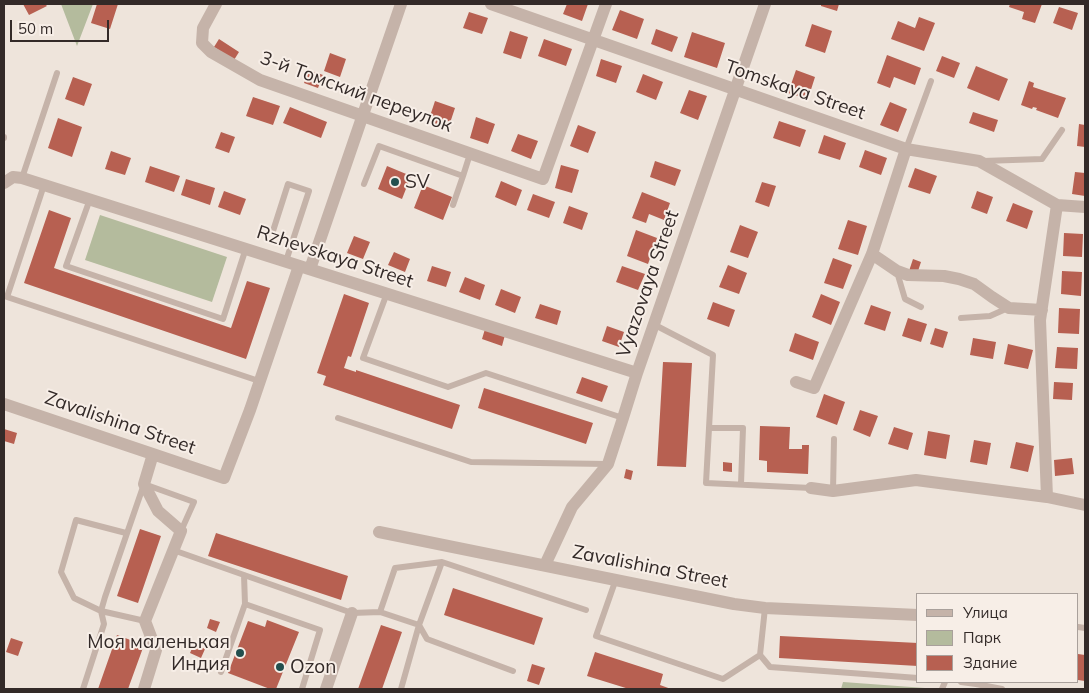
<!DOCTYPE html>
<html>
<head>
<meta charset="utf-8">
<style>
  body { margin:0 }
  #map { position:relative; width:1089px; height:693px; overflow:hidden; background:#eee4db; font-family:Mulish,sans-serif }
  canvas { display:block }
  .frame { position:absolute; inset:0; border:5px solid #332a28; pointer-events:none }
  .legend { position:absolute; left:916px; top:593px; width:162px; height:90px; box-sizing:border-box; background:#f7eee7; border:1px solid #a9a09b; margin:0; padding:6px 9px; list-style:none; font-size:15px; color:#332a28 }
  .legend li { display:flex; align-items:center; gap:10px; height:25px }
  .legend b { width:25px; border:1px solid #a9a09b }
  .scale { position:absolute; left:10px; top:20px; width:99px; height:22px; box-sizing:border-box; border:2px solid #332a28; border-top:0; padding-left:6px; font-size:15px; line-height:18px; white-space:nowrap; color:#332a28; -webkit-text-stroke:4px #f7eee7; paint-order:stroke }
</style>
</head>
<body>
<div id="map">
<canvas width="1089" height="693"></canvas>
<div class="frame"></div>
<ul class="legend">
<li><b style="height:6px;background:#c5b3a9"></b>Улица</li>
<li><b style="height:14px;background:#b4bb9d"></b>Парк</li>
<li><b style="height:14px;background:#b76051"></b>Здание</li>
</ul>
<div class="scale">50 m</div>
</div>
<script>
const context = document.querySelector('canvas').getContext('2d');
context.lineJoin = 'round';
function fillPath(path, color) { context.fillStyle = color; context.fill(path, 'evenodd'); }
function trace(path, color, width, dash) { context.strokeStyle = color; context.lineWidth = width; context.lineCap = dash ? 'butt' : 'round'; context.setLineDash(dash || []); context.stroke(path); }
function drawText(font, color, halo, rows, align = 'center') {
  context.font = font + ' Mulish,sans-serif'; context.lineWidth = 4; context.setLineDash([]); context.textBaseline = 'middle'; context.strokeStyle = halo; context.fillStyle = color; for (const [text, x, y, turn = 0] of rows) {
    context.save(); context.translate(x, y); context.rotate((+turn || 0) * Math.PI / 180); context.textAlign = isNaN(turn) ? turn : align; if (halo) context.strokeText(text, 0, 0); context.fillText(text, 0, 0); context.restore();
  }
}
fillPath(new Path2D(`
  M61 4H93L77 46Z
  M100 215 227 257 212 302 85 260Z
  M843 682 925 688V689H841Z`), '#b4bb9d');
fillPath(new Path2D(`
  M23 4H45L47 6 29 15Z
  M97 4H118L110 29 91 23Z
  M567 4H588L582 21 563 14Z
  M821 4H839L837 11 821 6Z
  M1010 4H1042L1035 23 1022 19 1024 12 1009 7Z
  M1059 7 1078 13 1072 30 1053 23Z
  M620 10 644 19 637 39 612 30Z
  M469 12 488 18 482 34 463 28Z
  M919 17 935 23 924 51 891 39 898 21 915 28Z
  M812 24 832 31 825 53 805 46Z
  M656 29 678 37 672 52 651 44Z
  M510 31 528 37 521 59 503 53Z
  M692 32 725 43 717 68 684 57Z
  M219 39 239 52 234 60 214 47Z
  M544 39 572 49 566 66 538 56Z
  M330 53 346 59 340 77 324 71Z
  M887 55 921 68 915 85 894 77 890 88 877 83Z
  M942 56 960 63 954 78 936 71Z
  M601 59 622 66 616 83 596 76Z
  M976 66 1008 79 999 101 967 88Z
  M309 70 323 75 318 88 304 83Z
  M796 70 815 77 808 99 788 93Z
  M643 74 663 82 656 100 636 92Z
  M73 77 92 84 84 106 65 99Z
  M1029 81 1034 83 1033 87 1066 98 1058 118 1036 110 1037 108 1033 107 1032 109 1021 105Z
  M689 90 707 96 698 120 680 113Z
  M253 97 280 106 273 125 246 116Z
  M435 101 455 108 448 129 428 122Z
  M890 102 907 109 898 132 880 125Z
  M290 107 327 122 321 138 283 123Z
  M973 112 998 120 994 132 969 123Z
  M476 117 495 124 488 144 470 138Z
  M58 118 82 127 72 157 48 148Z
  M779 121 806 130 800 147 773 138Z
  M1079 124 1085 125V147L1077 146Z
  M578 125 596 132 588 153 570 146Z
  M221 132 235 137 229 153 215 148Z
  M518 134 538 141 531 159 511 151Z
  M824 135 846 143 840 160 818 153Z
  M865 150 887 158 881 175 859 167Z
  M111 151 131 158 125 175 105 169Z
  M655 161 681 170 675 186 650 177Z
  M561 165 579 170 572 193 555 188Z
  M150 166 180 176 174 192 145 182Z
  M387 166 411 176 402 199 378 189Z
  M915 168 937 176 930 194 908 187Z
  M1075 172 1085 173V196L1072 194Z
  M186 179 215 188 210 205 181 195Z
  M501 181 522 190 516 206 495 197Z
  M762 182 776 186 769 207 755 202Z
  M423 185 452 197 443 220 414 208Z
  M224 191 246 199 240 215 218 207Z
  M977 191 993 197 987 214 971 208Z
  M642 192 670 203 664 220 649 214 646 223 632 218Z
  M533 194 555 202 549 218 527 210Z
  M1013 203 1033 211 1027 229 1006 221Z
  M569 206 588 213 582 230 563 223Z
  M49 210 71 218 54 268 231 328 247 281 270 288 246 359 24 283Z
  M848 220 867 226 858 255 838 249Z
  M740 225 758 232 748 258 730 252Z
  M636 230 657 238 648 264 627 256Z
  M1064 233 1083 234 1082 257 1063 256Z
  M354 236 370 242 363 259 347 253Z
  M394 252 410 259 405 272 388 265Z
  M833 258 852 265 843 289 824 283Z
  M913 259 921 262 917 274 909 271Z
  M728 265 747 273 739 294 719 287Z
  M432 266 451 272 446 287 427 281Z
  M622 266 645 274 638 290 616 282Z
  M1062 271 1082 272 1081 296 1061 294Z
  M465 277 485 285 480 300 459 292Z
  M501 289 521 297 515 313 495 305Z
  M344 294 369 303 351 357 348 356 344 368 356 372V370L460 405 452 429 323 385 326 376 317 373Z
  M821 294 840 302 831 325 812 317Z
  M713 302 735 310 729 327 707 319Z
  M540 304 561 311 557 325 535 318Z
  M871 305 891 312 885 331 864 324Z
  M1059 308 1080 309 1079 334 1058 333Z
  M908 318 927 324 921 342 902 336Z
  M607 326 624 332 619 347 602 341Z
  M935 328 948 332 943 348 930 344Z
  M485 329 505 335 502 346 482 339Z
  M795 333 819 342 813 360 789 351Z
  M973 338 996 342 993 359 970 355Z
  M1008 344 1033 350 1028 369 1004 364Z
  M1057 347 1078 348 1077 369 1055 368Z
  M663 362 692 363 686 467 657 466Z
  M582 377 608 386 602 402 576 393Z
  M1054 382 1073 383 1072 400 1053 399Z
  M484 388 593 423 586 444 478 408Z
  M824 394 845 402 837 425 816 417Z
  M860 410 878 416 870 437 853 430Z
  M760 426 790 427 789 449H802V445H809L808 474 767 472V461L759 460Z
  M894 427 913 433 908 450 888 444Z
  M4 429 17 433 14 444 4 441Z
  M928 431 950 435 946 459 924 455Z
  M974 440 991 443 987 465 970 462Z
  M1016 442 1034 446 1028 472 1010 468Z
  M1072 458 1074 474 1055 476 1054 460Z
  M723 462 732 463V472L723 471Z
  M626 469 633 471 631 480 624 478Z
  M140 529 161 536 138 603 117 596Z
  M216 533 348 576 341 600 208 556Z
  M453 588 543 618 534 645 444 615Z
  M210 619 220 622 216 632 207 628Z
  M267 620 299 632 276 689H270L228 673 248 621 265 627Z
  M381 625 402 632 382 689H358Z
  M117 635 144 645 128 689H98Z
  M780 636 918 643V666L779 658Z
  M11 638 23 642 18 656 6 652Z
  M194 644 205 649 201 658 190 653Z
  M595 652 663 674 660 685 671 689H629L587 676Z
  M1078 654 1085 655V681L1078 680Z
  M532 664 545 668 539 685 527 681Z`), '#b76051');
trace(new Path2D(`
  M4 137V138
  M906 149 931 81
  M983 161 1042 159 1062 130
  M22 178 57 73
  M364 184 379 146 463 176 470 154
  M44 185 7 297 259 381
  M90 199 66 266 223 319 246 248
  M453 205 463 176
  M273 231 288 184 309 191 286 261
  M897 272 905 299 921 307
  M387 293 363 358 448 387 486 373 623 418
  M961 318 990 316 1008 308
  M653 324 713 355 706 483 811 488
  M338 418 471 462 607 464
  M709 428H743L741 484
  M833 491 834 439
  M126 533 76 520 61 572 74 598 101 611 145 621
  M173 550 352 613 380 612 419 625 427 639 513 671
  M616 579 596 636 723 679 760 655
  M245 604 320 630 302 689
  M765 608 760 655 770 667 918 678
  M380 612 395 568 442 562 586 610
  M1078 627 1085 628
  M221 672 245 604 244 575
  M961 682 976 684 1002 689
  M83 689 104 624 101 611 105 597 144 484 194 502 181 531
  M401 689 419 625 442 562
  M942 689 945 682`), '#c5b3a9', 6);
trace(new Path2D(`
  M216 4 203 28 202 43 211 52 260 80 543 179 606 4
  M491 4 906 149 979 161 1057 205 1085 207
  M4 183 13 177 22 178 637 373
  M872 254 897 271 908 275 944 276 959 279 974 284 992 297 1009 308 1042 310
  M310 269 401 4
  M796 382 814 388 872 254 906 149
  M4 404 224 478 250 410 299 266
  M811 488 833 491 916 480 1047 497 1085 505
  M1047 497 1040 320 1057 205
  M379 532 734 604 765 608 918 615
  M545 565 572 507 608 464 623 418 637 373 765 4
  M144 689 156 650 145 621 181 531 158 511 144 484 153 454
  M326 689 352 613`), '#c5b3a9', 12);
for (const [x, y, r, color] of [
  [395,182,5,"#224f4e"],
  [240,653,5,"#224f4e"],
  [280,667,5,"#224f4e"]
]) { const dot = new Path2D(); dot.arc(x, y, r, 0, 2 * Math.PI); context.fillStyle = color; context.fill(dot); trace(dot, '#f7eee7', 2); }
drawText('19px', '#332a28', '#f7eee7', [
  ["Tomskaya Street",795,90,19],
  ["3-й Томский переулок",356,92,20],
  ["Rzhevskaya Street",335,257,18],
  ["Vyazovaya Street",648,284,-71],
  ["Zavalishina Street",120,423,19],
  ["Zavalishina Street",650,567,11]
]);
drawText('19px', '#332a28', '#f7eee7', [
  ["SV",405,182],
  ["Моя маленькая",230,642,"right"],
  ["Индия",230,664,"right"],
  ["Ozon",290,667]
], 'left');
</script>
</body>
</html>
